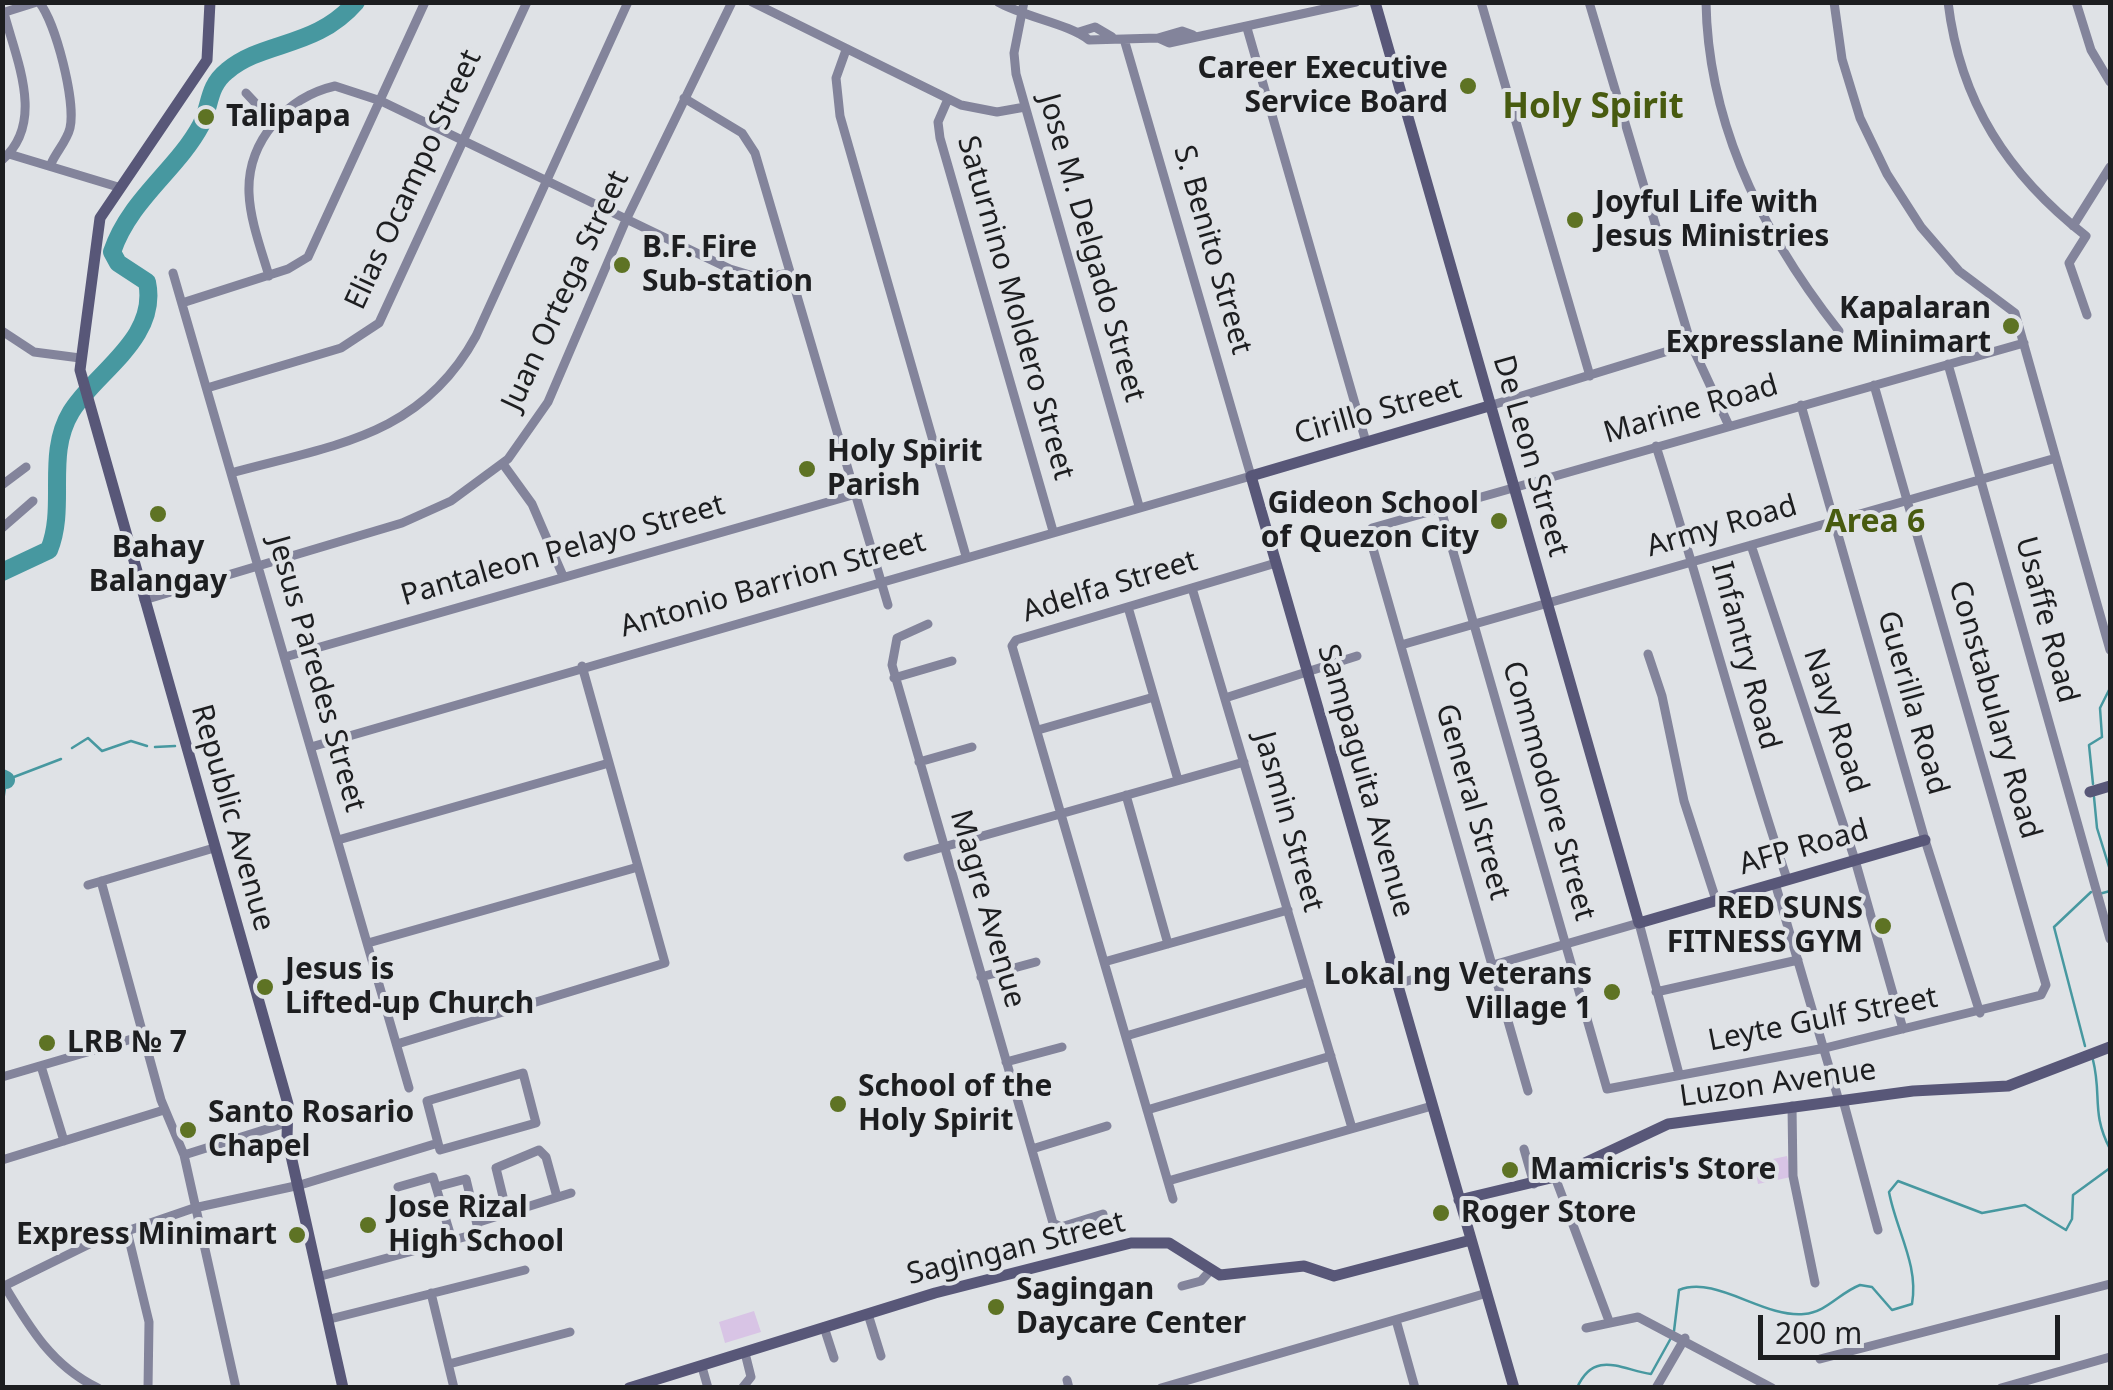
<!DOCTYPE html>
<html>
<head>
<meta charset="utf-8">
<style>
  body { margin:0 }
  #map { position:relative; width:2113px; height:1390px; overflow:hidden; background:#dfe2e6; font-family:"Noto Sans",sans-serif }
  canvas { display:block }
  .frame { position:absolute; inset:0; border:5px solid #1d1e20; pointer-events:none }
  .scale { position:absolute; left:1758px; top:1315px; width:302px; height:45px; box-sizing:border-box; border:5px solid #1d1e20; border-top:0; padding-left:12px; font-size:30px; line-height:35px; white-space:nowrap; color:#1d1e20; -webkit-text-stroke:8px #dfe2e6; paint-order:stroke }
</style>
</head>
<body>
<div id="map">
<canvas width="2113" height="1390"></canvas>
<div class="frame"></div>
<div class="scale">200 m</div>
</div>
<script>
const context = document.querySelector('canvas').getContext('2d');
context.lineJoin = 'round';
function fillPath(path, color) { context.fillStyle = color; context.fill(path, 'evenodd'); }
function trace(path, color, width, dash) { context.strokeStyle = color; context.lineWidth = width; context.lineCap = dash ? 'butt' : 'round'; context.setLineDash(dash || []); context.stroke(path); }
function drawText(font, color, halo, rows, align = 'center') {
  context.font = font + ' "Noto Sans",sans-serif'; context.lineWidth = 8; context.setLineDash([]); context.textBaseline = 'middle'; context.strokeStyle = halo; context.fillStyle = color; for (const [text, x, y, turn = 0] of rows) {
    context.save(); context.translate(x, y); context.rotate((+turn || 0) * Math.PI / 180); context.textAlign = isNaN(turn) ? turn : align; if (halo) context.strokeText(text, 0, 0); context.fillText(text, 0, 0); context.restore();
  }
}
fillPath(new Path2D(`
  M1787 1156 1791 1177 1758 1184 1754 1163Z
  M754 1311 761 1332 725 1343 719 1322Z`), '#d8c4e5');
trace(new Path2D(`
  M155 747 175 746
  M72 748 88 738 102 751 131 741 147 746
  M2093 784 2089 745 2102 737 2100 708 2110 688
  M2094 797 2097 828 2110 870
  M2 809 6 780 61 759
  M2099 894 2110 891
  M2085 1046 2054 927 2091 892
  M2093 1060C2102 1096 2091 1112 2110 1149
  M1674 1331 1679 1290C1716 1275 1763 1318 1804 1314 1827 1312 1839 1293 1860 1285L1872 1287 1892 1310 1912 1304C1919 1265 1896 1230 1889 1192L1898 1181 1982 1213 2025 1205 2066 1230 2072 1219 2073 1195 2110 1168
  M1577 1388C1594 1349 1622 1370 1651 1374L1671 1338`), '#4798a0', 2.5);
trace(new Path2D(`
  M2 572 49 550C67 506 45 455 71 412 95 372 159 339 147 282L118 263 112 252C130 199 177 170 201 125 211 106 207 87 227 71 264 40 315 49 356 2
  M2 778 6 780`), '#4798a0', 18);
trace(new Path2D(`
  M39 2C56 23 76 102 70 128 67 141 56 152 51 164
  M752 2 961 105 997 112 1025 107
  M998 2C1024 17 1070 24 1089 40L1158 38 1169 43 1356 2
  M1024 2 1014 53 1016 74 1139 506
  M1481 2 1590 376
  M1589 2 1691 344 1729 426
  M1706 2C1708 126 1764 236 1839 331
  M1834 2 1842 59 1860 118 1887 174 1921 227 1959 271 2015 313 2110 650
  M1948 2C1960 102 2008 175 2086 236L2069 263 2087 315
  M2076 2 2091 50 2110 82
  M2 13 37 2
  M1247 28 1366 442
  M1079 32 1095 27 1112 37
  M1158 38 1182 31 1193 35
  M846 50 836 78 840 116 966 556
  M246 93 273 122
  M684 98 742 133 755 153 888 605
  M948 99 938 122 940 138 1053 531
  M9 154 118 187
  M2 160C46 123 16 59 4 13
  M2073 226 2110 167
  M173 273 409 1088
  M269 276C261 249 250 220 249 193 247 141 287 97 335 86L381 101 730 269 760 278 790 273
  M182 303 288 269 308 257 425 2
  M2 331 34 352 80 358
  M1948 364 2110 939
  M207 388 341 348 379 323 527 2
  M1801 405 1925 840 1980 1013
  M1489 406 1691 344
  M1656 446C1702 590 1739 736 1787 879
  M503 464 532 504 563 576
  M231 473C333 445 421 437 476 336L628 2
  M2 485 26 467
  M1440 506 1607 1089 1825 1048 2041 995 2046 985 1874 385
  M2 528 33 501
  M1751 545 1855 860 1903 1029
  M1192 588 1352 1128
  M144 600 402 523 451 501 508 459 548 402 626 220 732 2
  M1128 607 1178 780
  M928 624 897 638 892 665 1053 1223 1061 1227 1103 1214
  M1401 645 2056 458
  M1648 654 1662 696 1684 801 1716 900
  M285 657 856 494
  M894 678 952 661
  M1225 698 1357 656
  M1038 730 1154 697
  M311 747 1251 476 1124 39
  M919 762 972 747
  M1126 795 1168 944
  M338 840 609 763
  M908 857 1244 762
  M101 881 161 1100 184 1155 236 1388
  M1775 883 1839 1101
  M88 885 214 848
  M368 943 638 867
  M1104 962 1288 910
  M1493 965 1639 923 1679 1074
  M981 977 1036 962
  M1397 984 1448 969
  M1656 992 1798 960
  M1126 1036 1309 982
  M397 1044 665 963 582 666
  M1006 1062 1062 1047
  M41 1066 64 1141
  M2 1077 142 1036
  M1528 1091 1370 538 1372 528 2024 343
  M1843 1100 1878 1230
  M1792 1106 1793 1176 1815 1283
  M1147 1110 1331 1056
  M1032 1149 1107 1126
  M1524 1149 1534 1184
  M184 1155 286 1123
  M2 1160 164 1110
  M1555 1177 1609 1321
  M1168 1181 1432 1106
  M398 1187 433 1177 452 1240
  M1173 1199 1012 646 1016 640 1276 563
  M507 1213 496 1168 539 1150 546 1157 557 1197
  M479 1222 571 1193
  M127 1231 149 1322 148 1388
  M321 1276 479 1233 466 1179 436 1187
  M4 1285C29 1327 52 1366 98 1388
  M1182 1286 1201 1281 1209 1272
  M2 1287 120 1229 127 1231 194 1208 300 1185 438 1143 440 1150 536 1123 523 1073 427 1101 438 1143
  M431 1293 454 1388
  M868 1314 881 1356
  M330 1319 525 1270
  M1396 1320 1415 1388
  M824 1327 834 1358
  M1586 1328 1638 1317 1772 1388
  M1820 1359 2110 1284
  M449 1364 570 1332
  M702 1367 708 1388
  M1067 1380 1069 1388
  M743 1387 751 1377 745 1353
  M1161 1388 1487 1293
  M1656 1388 1685 1338
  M2001 1388 2110 1357`), '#83849b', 9);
trace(new Path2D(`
  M210 2 207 60 100 218 80 370 288 1104 287 1138 343 1388
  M1375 2 1639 923 1925 840
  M1489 406 1251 476 1514 1388
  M2090 792 2110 786
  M1459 1200 1555 1177 1668 1124 1913 1091 2008 1086 2110 1047
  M629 1388 935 1293 1131 1243H1169L1220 1275 1304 1266 1334 1276 1471 1240`), '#585778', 11);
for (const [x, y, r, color] of [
  [1468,86,10,"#5e7324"],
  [206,117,10,"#5e7324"],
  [1575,220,10,"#5e7324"],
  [622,265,10,"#5e7324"],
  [2011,326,10,"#5e7324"],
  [807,469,10,"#5e7324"],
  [158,514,10,"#5e7324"],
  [1499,521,10,"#5e7324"],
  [1883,926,10,"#5e7324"],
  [265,987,10,"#5e7324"],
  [1612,992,10,"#5e7324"],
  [47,1043,10,"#5e7324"],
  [838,1104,10,"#5e7324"],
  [188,1130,10,"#5e7324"],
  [1510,1170,10,"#5e7324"],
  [1441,1213,10,"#5e7324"],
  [368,1225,10,"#5e7324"],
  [297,1235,10,"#5e7324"],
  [996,1307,10,"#5e7324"]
]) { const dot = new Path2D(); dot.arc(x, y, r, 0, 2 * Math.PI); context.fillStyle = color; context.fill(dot); trace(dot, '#dfe2e6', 4); }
drawText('bold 30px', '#1d1e20', '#dfe2e6', [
  ["Career Executive",1448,69,"right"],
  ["Service Board",1448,103,"right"],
  ["Talipapa",226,117],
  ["Joyful Life with",1595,203],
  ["Jesus Ministries",1595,237],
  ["B.F. Fire",642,248],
  ["Sub-station",642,282],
  ["Kapalaran",1991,309,"right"],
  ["Expresslane Minimart",1991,343,"right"],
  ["Holy Spirit",827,452],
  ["Parish",827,486],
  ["Gideon School",1479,504,"right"],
  ["of Quezon City",1479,538,"right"],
  ["Bahay",158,548,"center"],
  ["Balangay",158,582,"center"],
  ["RED SUNS",1863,909,"right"],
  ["FITNESS GYM",1863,943,"right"],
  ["Jesus is",285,970],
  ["Lifted-up Church",285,1004],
  ["Lokal ng Veterans",1592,975,"right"],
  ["Village 1",1592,1009,"right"],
  ["LRB № 7",67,1043],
  ["School of the",858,1087],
  ["Holy Spirit",858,1121],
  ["Santo Rosario",208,1113],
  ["Chapel",208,1147],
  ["Mamicris's Store",1530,1170],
  ["Jose Rizal",388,1208],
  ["High School",388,1242],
  ["Roger Store",1461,1213],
  ["Express Minimart",277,1235,"right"],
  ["Sagingan",1016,1290],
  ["Daycare Center",1016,1324]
], 'left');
drawText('30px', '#1d1e20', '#dfe2e6', [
  ["Elias Ocampo Street",414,180,-65],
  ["Jose M. Delgado Street",1091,248,74],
  ["S. Benito Street",1212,250,74],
  ["Juan Ortega Street",566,291,-65],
  ["Saturnino Moldero Street",1015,308,74],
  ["Marine Road",1691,410,-16],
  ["Cirillo Street",1378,412,-16],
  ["De Leon Street",1530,456,74],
  ["Army Road",1722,527,-16],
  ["Pantaleon Pelayo Street",563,551,-16],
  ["Antonio Barrion Street",773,585,-16],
  ["Adelfa Street",1110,587,-17],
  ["Usaffe Road",2046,620,75],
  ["Infantry Road",1745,656,75],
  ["Jesus Paredes Street",316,674,74],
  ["Guerilla Road",1912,703,74],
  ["Constabulary Road",1994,710,74],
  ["Navy Road",1835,721,72],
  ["Sampaguita Avenue",1365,781,74],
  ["Commodore Street",1548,791,74],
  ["General Street",1472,802,74],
  ["Republic Avenue",232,818,74],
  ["Jasmin Street",1288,822,74],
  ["AFP Road",1804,848,-16],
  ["Magre Avenue",987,909,74],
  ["Leyte Gulf Street",1823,1020,-11],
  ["Luzon Avenue",1778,1084,-8],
  ["Sagingan Street",1016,1249,-14]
]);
drawText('bold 32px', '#485b10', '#dfe2e6', [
  ["Area 6",1875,523]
]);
drawText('bold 35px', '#485b10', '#dfe2e6', [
  ["Holy Spirit",1593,108]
]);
</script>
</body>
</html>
